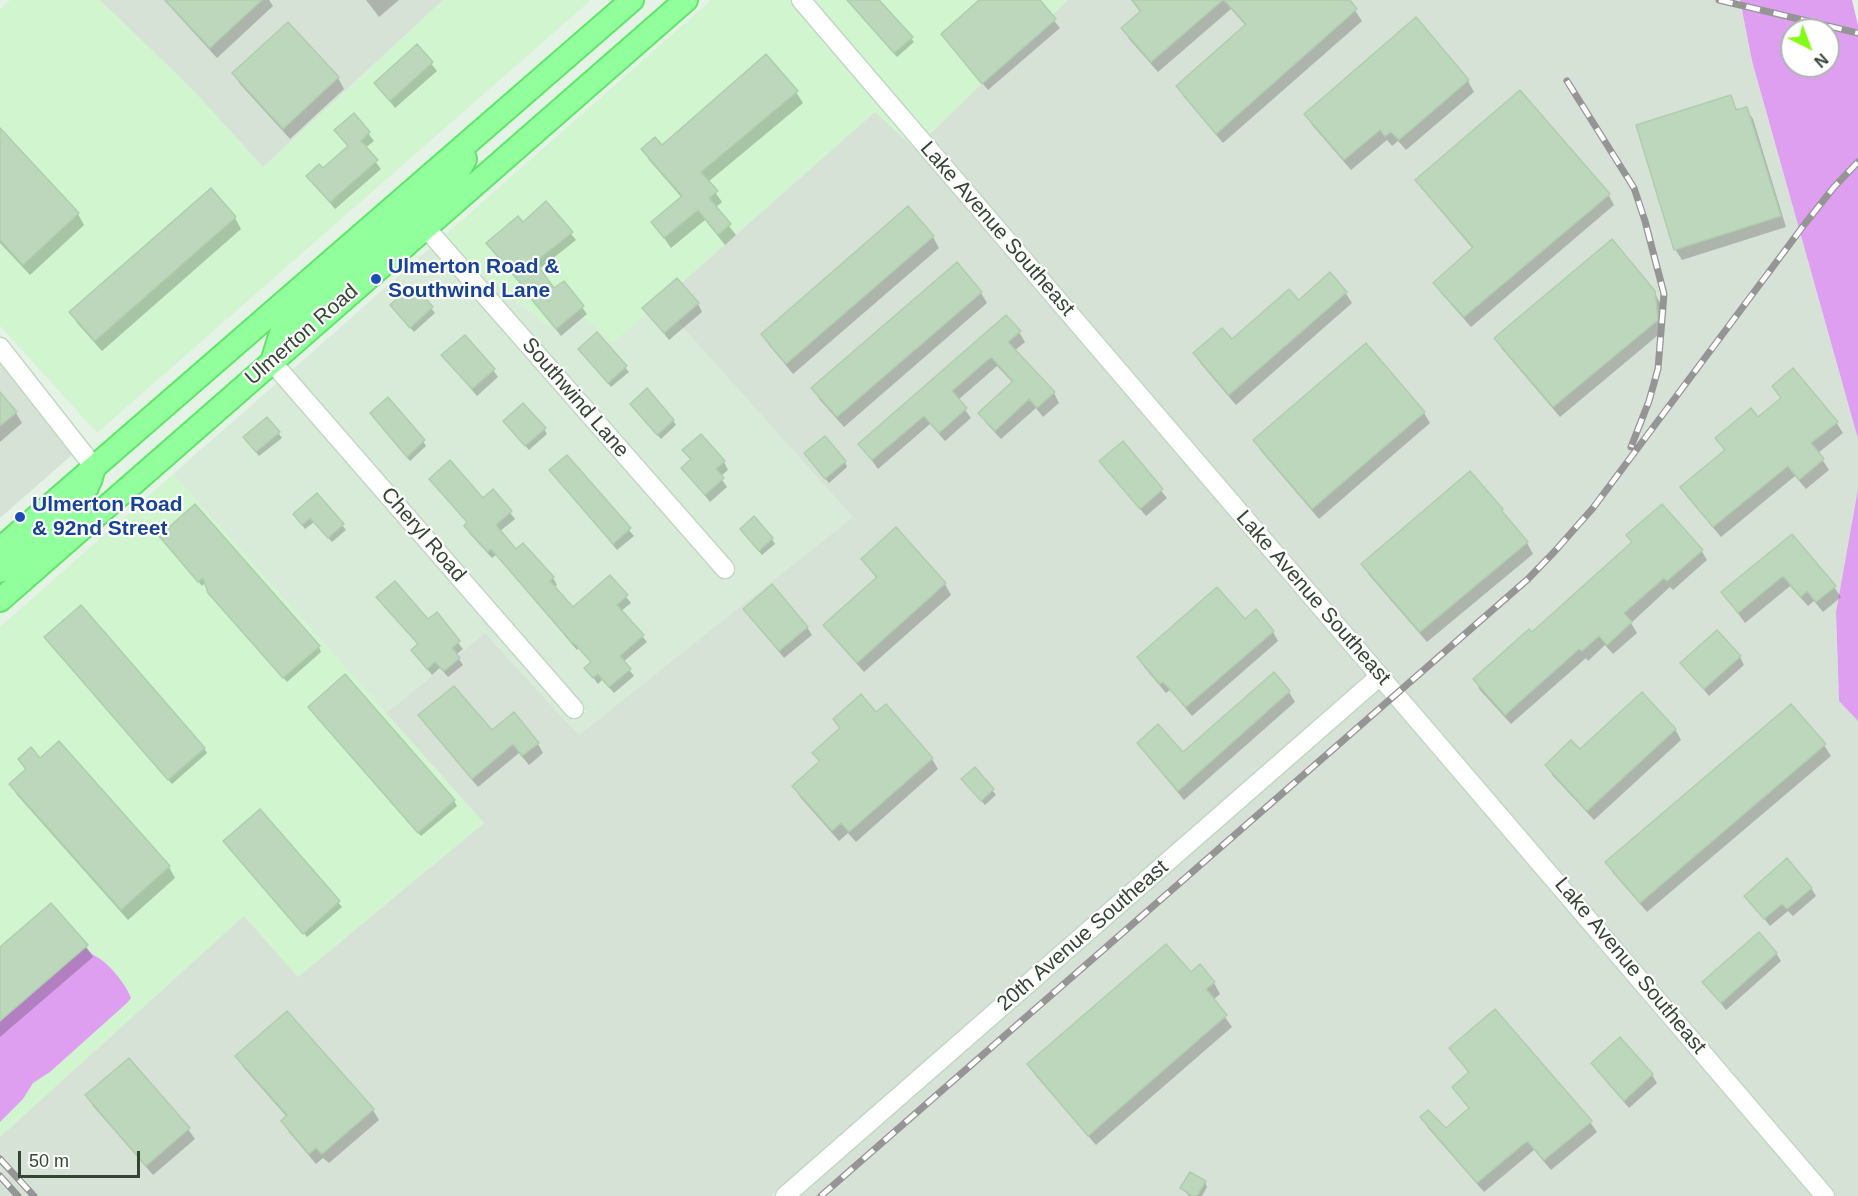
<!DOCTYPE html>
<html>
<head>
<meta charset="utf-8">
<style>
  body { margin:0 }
  #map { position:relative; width:1858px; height:1196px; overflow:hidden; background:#e5f3e6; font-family:Helvetica,sans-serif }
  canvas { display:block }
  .north { position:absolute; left:1780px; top:18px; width:60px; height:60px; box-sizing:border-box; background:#fff; border:2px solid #aeb5ae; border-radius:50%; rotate:138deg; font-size:16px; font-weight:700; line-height:24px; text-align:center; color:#354534 }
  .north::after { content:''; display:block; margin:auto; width:21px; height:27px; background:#82fc12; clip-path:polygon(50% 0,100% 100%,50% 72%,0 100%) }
  .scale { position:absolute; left:18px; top:1151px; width:122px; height:27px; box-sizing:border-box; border:3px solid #354534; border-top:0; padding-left:8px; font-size:18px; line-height:21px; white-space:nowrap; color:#354534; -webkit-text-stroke:4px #fff; paint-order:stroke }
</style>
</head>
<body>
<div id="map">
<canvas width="1858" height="1196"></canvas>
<div class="north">N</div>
<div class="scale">50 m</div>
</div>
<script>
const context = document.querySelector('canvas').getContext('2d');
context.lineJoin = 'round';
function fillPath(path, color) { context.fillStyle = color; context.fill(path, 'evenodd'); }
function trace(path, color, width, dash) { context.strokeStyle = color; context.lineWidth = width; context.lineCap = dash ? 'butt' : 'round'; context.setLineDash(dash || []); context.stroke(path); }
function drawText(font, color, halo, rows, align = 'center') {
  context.font = font + ' Helvetica,sans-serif'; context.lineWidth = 4.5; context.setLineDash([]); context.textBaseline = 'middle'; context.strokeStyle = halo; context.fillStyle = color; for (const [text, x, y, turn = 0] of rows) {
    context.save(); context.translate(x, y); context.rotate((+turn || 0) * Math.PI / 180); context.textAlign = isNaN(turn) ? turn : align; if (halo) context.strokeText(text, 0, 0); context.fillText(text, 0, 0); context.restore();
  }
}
fillPath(new Path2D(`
  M431 247 725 581 737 570 468 263 547 325 576 310 660 302 854 517 579 735 485 633 386 713 173 474 278 382 573 721 586 711 291 371Z`), '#d7ebd8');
fillPath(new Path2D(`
  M10 0H100L192 89 263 167 443 0H591L97 433 0 326V9Z
  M711 0H789L916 147 915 149 875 113 613 343 576 310 547 325 468 263 444 236Z
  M812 0H1068L928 136Z
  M173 474 484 823 298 977 244 917 0 1137V1122L23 1099 33 1083 50 1072 127 1003 0 1018V627Z`), '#d1f5cf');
fillPath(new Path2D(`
  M100 0H443L263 167 192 89Z
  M1068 0H1717L1741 6 1752 61 1858 439V489L1836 612 1839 701 1858 721V1196H1836L928 136Z
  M875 112 915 149 916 148 1367 675 771 1196H0V1137L244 916 298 977 484 823 386 713 485 633 579 735 853 517 660 302Z
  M0 361 73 454 0 518Z
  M1380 689 1814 1196H800Z`), '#d7e2d7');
fillPath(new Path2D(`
  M1740 0H1852L1858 25V439L1752 61ZM1792 30H1828V66H1792Z
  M1858 489V721L1839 701 1836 612Z
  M85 947C91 954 94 955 100 959 110 965 127 986 131 998L127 1003 50 1072 33 1083 23 1099 0 1122V1018L77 950Z`), '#df9ff1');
fillPath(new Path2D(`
  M164 0H269L273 6 217 58Z
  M366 0H399L379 17Z
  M847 0H877L914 42 897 57Z
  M981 0H1037L1060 28 988 90 943 34Z
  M1131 0H1348L1362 21 1223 143 1184 97 1178 87 1246 26 1231 9 1158 72 1129 39 1123 28 1141 13Z
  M417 46 437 71 395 108 376 83Z
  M234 74 338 78 344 89 290 139 240 84Z
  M1468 81 1474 92 1406 150 1398 141 1392 146 1387 140 1351 170 1312 125 1306 114Z
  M796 92 803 103 708 182 722 202 715 208 736 235 725 245 705 220 671 248 653 222 682 198 649 160 643 149 662 147Z
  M1730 97 1738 111 1746 109 1753 119 1786 227 1682 260 1675 249Z
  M354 115 374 141 365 148 381 169 335 209 308 176 323 170 349 147 336 130Z
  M0 130 78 214 84 225 30 275 0 243Z
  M1417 180 1608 194 1614 205 1471 327 1441 293 1435 283 1473 249 1423 190Z
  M211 190 235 218 241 229 102 351 77 323 71 312Z
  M546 203 576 240 538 270 554 290 564 283 587 314 561 336 488 243 523 224Z
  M908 209 933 237 939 248 793 374 769 345 763 335Z
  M1345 292 1352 303 1236 405 1201 364 1195 354 1232 341 1298 302Z
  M1654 292 1660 303 1663 331 1560 417 1502 349 1496 338Z
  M981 293 987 303 844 427 819 399 813 388Z
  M419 294 435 313 414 332 391 305 412 301Z
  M698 304 702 312 669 340 644 308Z
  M1019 332 1025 342 1014 351 1054 393 1059 403 1043 417 1036 408 1001 439 986 423 980 413 1013 383 997 366 958 400 971 418 945 441 930 424 878 469 860 444Z
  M597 334 629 372 611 387 583 354Z
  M443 356 493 370 498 377 477 396Z
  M1773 386 1836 422 1843 433 1818 453 1829 470 1806 489 1795 476 1721 537 1688 498 1682 487 1725 452 1717 438 1757 419 1782 399Z
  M0 395 16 413 22 423 0 442Z
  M635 409 673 420 676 425 661 439Z
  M1424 413 1430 423 1319 519 1261 451 1255 440Z
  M267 419 282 438 259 456 248 442Z
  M504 421 544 429 547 434 529 450Z
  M387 434 423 441 426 446 410 461Z
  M1122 443 1167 498 1146 516 1101 462Z
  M684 451 724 462 728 470 720 477 727 487 710 502 683 468 691 461Z
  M566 457 634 536 617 550 551 470Z
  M808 458 845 462 847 467 829 483Z
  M431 480 483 500 493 491 515 519 499 532 516 551 523 545 553 578 557 585 554 588 573 609 610 577 631 603 621 611 647 642 623 662 634 676 614 693 602 680 598 684 586 668 592 663 579 648 577 650 496 555 492 558 469 533 466 526 468 524Z
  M317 495 346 530 332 542 314 522 305 529 295 515Z
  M1502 510 1508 521 1527 543 1533 554 1427 642 1369 575 1363 564Z
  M744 534 772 539 775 544 762 555Z
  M160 536 319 647 321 652 287 682 213 598 206 582 202 586Z
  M1628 536 1701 550 1707 560 1673 590 1670 587 1631 623 1637 633 1613 654 1605 645 1588 661 1586 658 1511 724 1480 690 1475 680 1532 634 1633 544Z
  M1792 536 1834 587 1841 597 1823 612 1814 601 1808 606 1790 586 1745 623 1723 593Z
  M862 559 945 584 951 595 864 672 832 636 825 626 877 579Z
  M382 604 428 621 436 614 463 649 456 655 463 665 448 677 440 668 432 675 417 657 419 645Z
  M745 609 807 627 812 635 784 658Z
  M1244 621 1273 632 1278 641 1192 716 1170 690 1166 693 1144 667 1138 657Z
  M46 637 204 748 207 753 172 784Z
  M1740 657 1744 665 1709 696 1682 663Z
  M1289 692 1295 702 1184 800 1145 753 1139 743 1183 755Z
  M312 712 454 801 457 806 421 836Z
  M876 714 932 759 938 769 856 842 848 833 839 841 800 797 794 786 820 763 814 753 841 730 834 719Z
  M420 716 538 744 543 753 529 765 519 753 478 787 426 725Z
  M1675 729 1681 740 1594 820 1553 776 1547 765 1580 751Z
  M1824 745 1831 756 1647 912 1613 873 1607 862Z
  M20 759 40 760 169 867 175 878 128 920 17 795 11 785 26 771Z
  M975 769 996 795 985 805 966 784Z
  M260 811 342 907 307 937 225 841Z
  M1811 888 1816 896 1793 916 1788 911 1770 926 1746 896Z
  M86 946 93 957 0 1037V949Z
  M1776 953 1781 961 1726 1010 1704 982Z
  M1191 974 1214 983 1220 994 1213 1000 1232 1027 1096 1145 1035 1075 1029 1065Z
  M1620 1039 1652 1075 1657 1083 1629 1108 1598 1072 1593 1064Z
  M1451 1048 1590 1122 1597 1132 1551 1170 1534 1150 1484 1192 1428 1128 1422 1118 1445 1130 1470 1110 1454 1087 1469 1074Z
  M237 1056 373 1110 379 1120 329 1163 323 1158 316 1164 289 1132 283 1121 287 1117 243 1067Z
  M87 1095 188 1129 195 1139 153 1175 93 1106Z
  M1205 1182 1207 1187 1202 1196H1189L1182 1188Z`), '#0003');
const building = new Path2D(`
  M165 0H262L210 48Z
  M847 0H879L913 37 894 53Z
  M979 0H1040L1056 19 982 84 941 34Z
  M1132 0H1223L1151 62 1121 28 1141 11Z
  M1224 0H1350L1357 9 1216 134 1176 86 1246 24Z
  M1416 17 1469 80 1399 140 1391 132 1385 136 1380 130 1344 160 1304 114Z
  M288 22 339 77 283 129 232 73Z
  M417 44 433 62 390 101 374 83Z
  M766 54 798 91 701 172 718 191 709 198 731 224 718 235 698 210 664 238 651 222 682 196 641 149 655 137 662 145Z
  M1520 90 1610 194 1464 317 1433 283 1473 247 1415 180Z
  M1731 95 1736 110 1747 107 1781 216 1674 250 1636 125Z
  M354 113 370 132 361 141 378 160 330 202 306 176 319 164 323 168 348 146 334 130Z
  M0 128 79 213 23 265 0 240Z
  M211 188 236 217 95 341 69 312Z
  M546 201 573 232 535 262 554 288 564 281 584 306 556 329 528 295 530 294 486 243 518 216 523 222Z
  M908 206 934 236 786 364 761 334Z
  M1612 239 1655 291 1658 320 1553 407 1494 338Z
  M957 262 982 292 837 417 811 388Z
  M1330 272 1347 292 1229 395 1193 353 1222 328 1232 339 1289 289 1299 300Z
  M677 278 699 303 664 333 642 308Z
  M405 291 412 299 420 292 433 307 410 328 390 305Z
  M1006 315 1021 331 1008 342 1055 392 1037 408 1029 399 995 431 978 413 1013 381 991 357 952 391 967 408 939 433 924 416 872 460 858 444Z
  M597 332 627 366 608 383 578 349Z
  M465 335 495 369 472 389 441 355Z
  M1366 343 1425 412 1312 509 1253 440Z
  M1793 368 1838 422 1811 443 1824 459 1799 480 1788 466 1713 527 1680 487 1725 450 1715 438 1751 408 1758 417 1781 398 1772 386Z
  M647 388 674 420 657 435 630 404Z
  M0 392 17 412 0 426Z
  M388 397 425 440 407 457 370 413Z
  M523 403 546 428 525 446 503 421Z
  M267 417 280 432 256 452 243 437Z
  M701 434 725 461 716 469 724 478 705 495 681 468 691 459 682 450Z
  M825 436 846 461 825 479 804 453Z
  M1123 441 1163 489 1140 509 1099 461Z
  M567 455 631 528 613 544 549 470Z
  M450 460 483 498 493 489 512 511 496 525 516 549 523 543 554 577 550 581 573 607 610 575 628 595 617 605 644 635 620 656 631 669 609 687 598 674 593 678 584 668 591 662 574 643 573 644 491 549 488 552 464 526 467 522 429 479Z
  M1470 471 1503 509 1502 511 1528 542 1420 632 1361 564Z
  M317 493 344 524 328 538 310 518 302 525 293 514Z
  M195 504 320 646 283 678 208 593 203 578 198 582 159 536Z
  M1662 504 1703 550 1667 581 1664 578 1624 613 1632 622 1607 645 1599 636 1582 651 1579 649 1505 715 1473 679 1529 629 1532 632 1632 542 1626 535Z
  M754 516 773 538 759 551 740 529Z
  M896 527 946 583 857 663 823 625 877 577 861 559Z
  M1792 534 1836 586 1816 602 1807 591 1801 597 1783 576 1738 613 1721 592Z
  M395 581 428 619 437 612 460 641 452 648 460 658 444 671 435 662 427 669 411 650 418 644 376 597Z
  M772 584 808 627 779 651 743 609Z
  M1217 587 1245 619 1256 609 1274 631 1186 707 1163 682 1160 684 1137 657Z
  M81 605 205 748 168 780 44 637Z
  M1717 630 1741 656 1704 689 1680 663Z
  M1274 672 1290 691 1178 791 1137 743 1158 724 1183 752Z
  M345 674 455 800 418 833 308 707Z
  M454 686 492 730 514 712 539 743 522 756 513 744 472 779 418 715Z
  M1642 692 1676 729 1587 811 1545 765 1571 740 1580 749Z
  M861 694 876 712 886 704 933 758 849 832 841 823 832 831 792 786 820 761 812 753 840 728 833 719Z
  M1791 704 1826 744 1640 903 1605 862Z
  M59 741 170 866 121 910 9 784 26 769 18 759 31 747 40 758Z
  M975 767 994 789 981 801 961 779Z
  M260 809 340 901 303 934 223 841Z
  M1787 858 1812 888 1787 909 1782 904 1764 919 1744 896Z
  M51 903 88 945 0 1021V947Z
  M1759 932 1777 953 1721 1003 1702 982Z
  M1166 944 1191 972 1200 964 1215 982 1206 989 1227 1015 1088 1136 1027 1064Z
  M1495 1009 1592 1121 1544 1160 1527 1141 1477 1183 1420 1117 1428 1110 1446 1128 1469 1108 1452 1087 1469 1072 1449 1048Z
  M287 1011 374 1109 322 1154 316 1148 309 1154 281 1121 287 1115 235 1056Z
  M1620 1037 1653 1074 1624 1101 1591 1063Z
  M129 1058 190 1128 146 1166 85 1095Z
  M1190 1172 1206 1181 1197 1196H1193L1180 1188Z`);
fillPath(building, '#bdd7bd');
trace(building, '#aecfad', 1.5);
const minor = new Path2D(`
  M801 0 1825 1196
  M426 228 725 569
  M0 347 94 467
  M272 362 574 709
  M785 1196 1380 676`);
const major = new Path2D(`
  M272 362 281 333 290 321 458 172 465 159 461 149
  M0 549 632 0
  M0 571 74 507C83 496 90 485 93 471
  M0 600 686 0`);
trace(minor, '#c1d9c2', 21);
trace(major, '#60e56a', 26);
trace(minor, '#fff', 18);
trace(major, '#91ff9b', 22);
const rail = new Path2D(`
  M1719 0 1858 33
  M1567 81 1634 188 1645 221 1664 294 1658 369 1649 401 1631 447
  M0 1159 34 1196
  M0 1176 18 1196
  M821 1196 1528 579 1555 551 1593 508 1804 225 1834 187 1858 162`);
trace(rail, '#959595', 7);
trace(rail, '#fff', 4.5, [14]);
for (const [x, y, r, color] of [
  [376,279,6,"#1a4fb4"],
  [20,517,6,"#1a4fb4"]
]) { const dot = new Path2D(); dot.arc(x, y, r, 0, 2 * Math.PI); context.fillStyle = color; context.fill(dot); trace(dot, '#fff', 2); }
drawText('21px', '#354534', '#fff', [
  ["Lake Avenue Southeast",997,229,49],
  ["Ulmerton Road",302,335,-41],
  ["Southwind Lane",575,398,49],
  ["Cheryl Road",423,535,49],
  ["Lake Avenue Southeast",1313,598,49],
  ["20th Avenue Southeast",1083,936,-41],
  ["Lake Avenue Southeast",1630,966,50]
]);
drawText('bold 21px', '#164399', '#fff', [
  ["Ulmerton Road &",388,267],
  ["Southwind Lane",388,291],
  ["Ulmerton Road",32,505],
  ["& 92nd Street",32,529]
], 'left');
</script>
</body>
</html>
